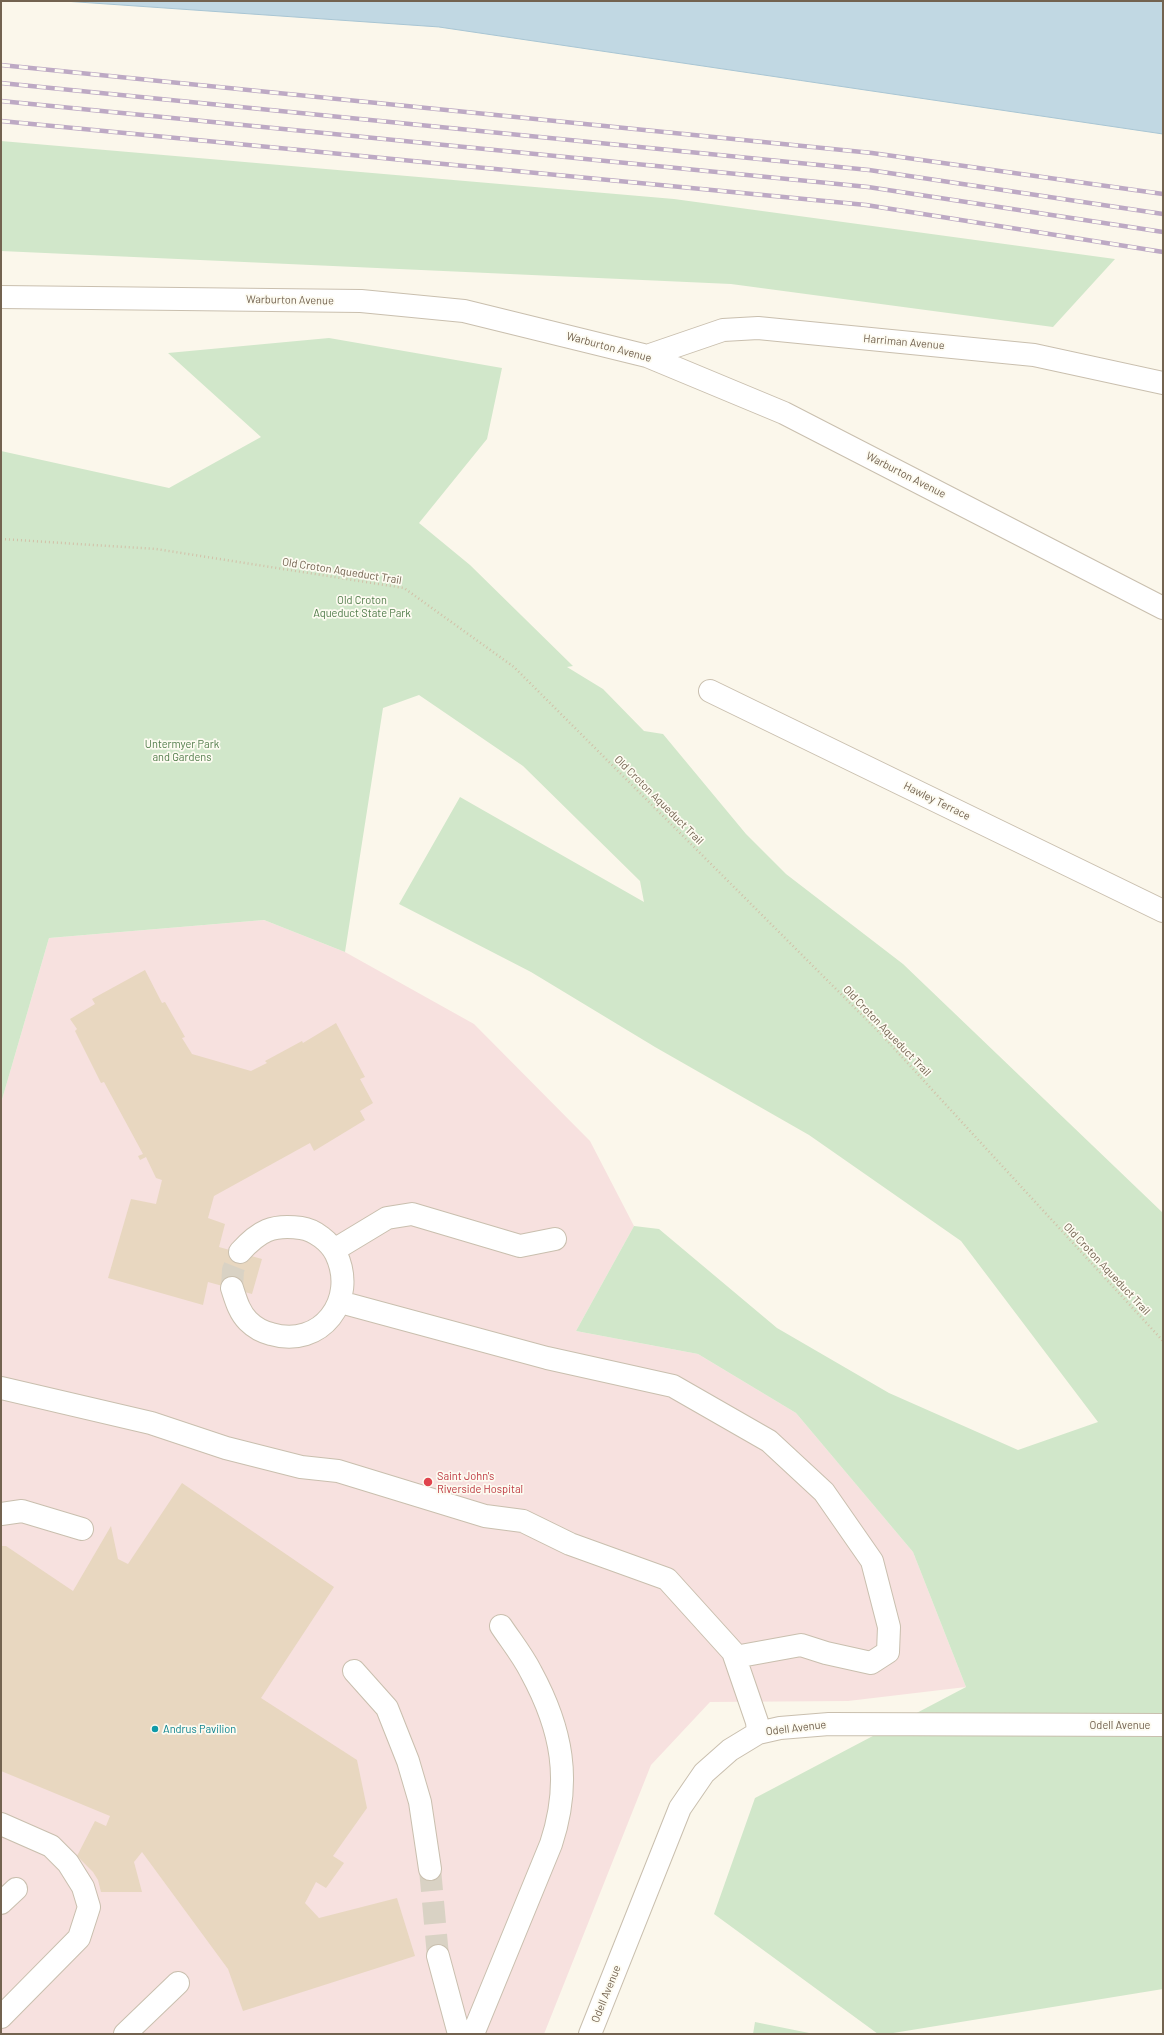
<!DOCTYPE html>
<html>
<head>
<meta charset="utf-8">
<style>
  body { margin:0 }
  #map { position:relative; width:1164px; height:2035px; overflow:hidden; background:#fbf7eb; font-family:Barlow,sans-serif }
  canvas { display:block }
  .frame { position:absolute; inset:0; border:2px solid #736350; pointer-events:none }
</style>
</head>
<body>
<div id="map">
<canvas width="1164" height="2035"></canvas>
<div class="frame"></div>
</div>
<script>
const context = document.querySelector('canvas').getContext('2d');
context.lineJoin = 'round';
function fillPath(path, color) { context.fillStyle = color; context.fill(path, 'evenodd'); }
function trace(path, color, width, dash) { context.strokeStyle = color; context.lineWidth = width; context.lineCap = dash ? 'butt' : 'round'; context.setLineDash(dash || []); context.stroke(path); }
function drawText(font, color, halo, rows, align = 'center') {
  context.font = font + ' Barlow,sans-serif'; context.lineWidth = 3.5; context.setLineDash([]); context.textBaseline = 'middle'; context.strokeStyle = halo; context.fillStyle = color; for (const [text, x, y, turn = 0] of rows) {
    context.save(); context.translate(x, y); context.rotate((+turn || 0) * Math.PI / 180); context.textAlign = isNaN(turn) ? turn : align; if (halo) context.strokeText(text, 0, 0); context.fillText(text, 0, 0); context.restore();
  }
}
fillPath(new Path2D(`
  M264 920 345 952 474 1024 590 1141 634 1226 576 1331 698 1354 796 1413 913 1552 966 1687 848 1701 710 1702 651 1765 544 2034H1V1103L49 938Z`), '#f7e1df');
fillPath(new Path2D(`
  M1 141 674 199 1115 259 1053 327 731 284 1 251Z
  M329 338 502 368 487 439 419 523 470 565 573 666 567 667 603 689 644 731 663 734 746 834 786 874 903 964 1163 1213V1989L887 2034H878L714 1914 755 1798 966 1687 913 1552 796 1413 698 1354 576 1331 634 1226 659 1229 777 1328 889 1393 1018 1450 1098 1422 961 1241 809 1135 655 1047 531 972 399 904 460 797 644 902 640 881 523 766 419 695 383 708 345 952 264 920 49 938 1 1103V451L169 488 261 437 168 353Z
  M755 2022 814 2034H753Z`), '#d1e7ca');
const water = new Path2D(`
  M64 1H1163V134L439 27Z`);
fillPath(water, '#c1d8e3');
trace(water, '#a8c5d3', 1);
fillPath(new Path2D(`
  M145 970 162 1003 165 1002 185 1037 182 1038 192 1054 251 1071 267 1063 265 1061 302 1041 303 1043 336 1023 365 1077 360 1079 373 1103 360 1111 365 1120 314 1151 310 1143 214 1196 208 1218 225 1224 219 1247 262 1259 252 1294 208 1282 203 1305 108 1278 131 1199 156 1204 162 1180 156 1178 146 1157 140 1160 138 1156 143 1154 104 1082 101 1083 75 1031 77 1029 70 1019 95 1004 92 999Z
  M182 1483 334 1587 261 1698 357 1760 367 1808 333 1856 344 1863 326 1888 316 1882 305 1903 319 1918 397 1898 415 1956 243 2011 228 1969 142 1852 134 1862 142 1892H101L98 1880 93 1872 77 1856 95 1821 106 1826 110 1816 1 1771V1546H6L73 1591 111 1526 118 1559 128 1564Z`), '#e8d7c0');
trace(new Path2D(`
  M232 1288 233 1270 240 1252
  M430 1869 438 1956`), '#d9d2c4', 22, [22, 11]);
const minor = new Path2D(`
  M1 297 361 301 464 311 647 356 784 413 1163 608
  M647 356 723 330 758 328 1034 355 1163 383
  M710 691 1163 911
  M334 1250 387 1218 412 1214 520 1246 555 1239
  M232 1288C236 1300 239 1312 248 1321 254 1327 263 1332 271 1334 321 1349 358 1300 336 1254 330 1242 315 1230 301 1228 272 1224 259 1231 240 1252
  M340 1302 547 1358 673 1386 769 1441 824 1492 872 1561 889 1627 888 1652 871 1663 826 1653 801 1645 735 1657
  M1 1388 151 1423 226 1448 301 1467 338 1471 485 1516 523 1521 570 1544 667 1579 733 1652 757 1722 758 1733
  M1 1514 22 1511 82 1529
  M354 1671 387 1708 408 1761 420 1802 430 1869
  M1 1824 51 1846 68 1863 83 1887 89 1907 79 1938 1 2017
  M1 1903 16 1889
  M438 1956 459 2034
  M125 2034 178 1983
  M473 2034 551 1844C572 1781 562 1729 531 1672 523 1656 511 1641 501 1626
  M590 2034 680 1808 704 1773 730 1750 758 1733 780 1728 829 1724 1163 1725`);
trace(minor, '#c9bfae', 24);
trace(new Path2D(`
  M1 539 156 549 404 588 514 667 880 1033 1163 1341`), '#d2c0a8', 2.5, [1, 3]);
trace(minor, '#fff', 22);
const rail = new Path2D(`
  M1 65 872 153 1163 194
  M1 83 869 170 1163 214
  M1 101 868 187 1163 232
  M1 121 866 205 1163 252`);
trace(rail, '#bda9c4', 4.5);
trace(rail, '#fdfbf1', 3, [9]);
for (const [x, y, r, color] of [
  [428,1482,5,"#e0444e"],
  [155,1729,4,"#0f9aa8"]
]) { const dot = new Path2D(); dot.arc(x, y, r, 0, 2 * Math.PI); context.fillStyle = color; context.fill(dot); trace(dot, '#fdfbf1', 1.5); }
drawText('11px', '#736350', '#fdfbf1', [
  ["Warburton Avenue",290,300,1],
  ["Harriman Avenue",904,342,5],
  ["Warburton Avenue",609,347,15],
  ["Warburton Avenue",906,475,27],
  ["Old Croton Aqueduct Trail",342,571,9],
  ["Old Croton Aqueduct Trail",659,800,45],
  ["Hawley Terrace",937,801,26],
  ["Old Croton Aqueduct Trail",887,1031,46],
  ["Old Croton Aqueduct Trail",1107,1269,47],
  ["Odell Avenue",1120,1725],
  ["Odell Avenue",796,1728,-7],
  ["Odell Avenue",606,1994,-68]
]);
drawText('11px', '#527d4c', '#fdfbf1', [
  ["Old Croton",362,600],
  ["Aqueduct State Park",362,613],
  ["Untermyer Park",182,744],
  ["and Gardens",182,757]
]);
drawText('11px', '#be3a42', '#fdfbf1', [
  ["Saint John's",437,1476],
  ["Riverside Hospital",437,1489]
], 'left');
drawText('11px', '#0d838f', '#fdfbf1', [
  ["Andrus Pavilion",163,1729]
], 'left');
</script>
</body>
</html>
